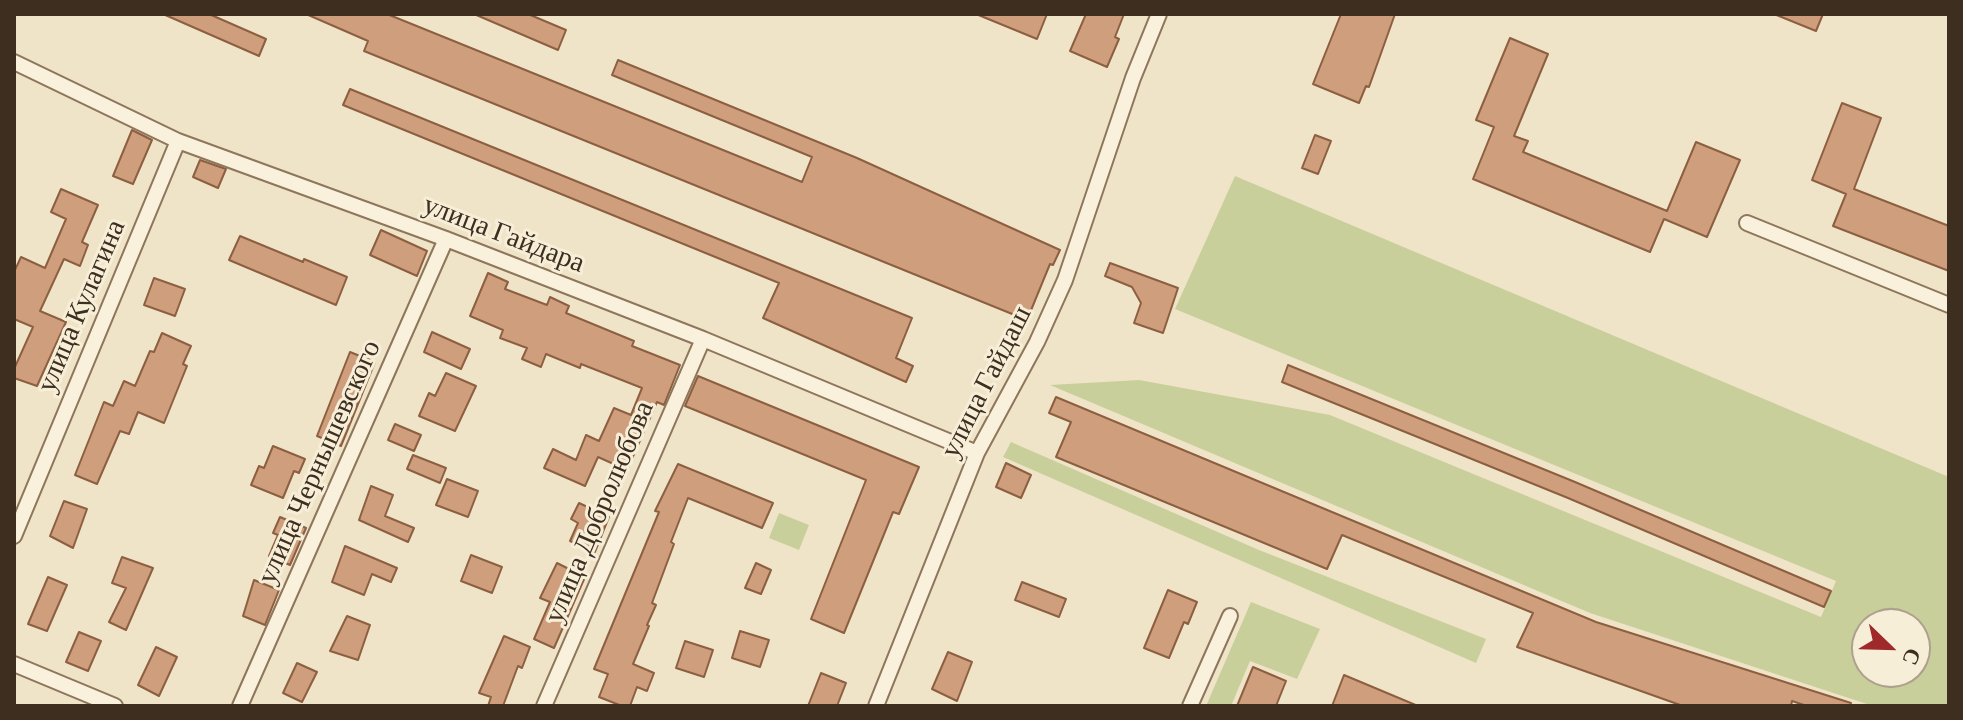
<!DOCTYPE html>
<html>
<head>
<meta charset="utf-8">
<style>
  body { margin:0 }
  #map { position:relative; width:1963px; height:720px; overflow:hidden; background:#f0e4c8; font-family:"Crimson Pro",serif }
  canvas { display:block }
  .frame { position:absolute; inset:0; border:16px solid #3d2e20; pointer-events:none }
  .north { position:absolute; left:1851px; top:608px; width:80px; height:80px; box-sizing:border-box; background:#f7eed8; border:2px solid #ada18e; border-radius:50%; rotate:113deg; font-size:22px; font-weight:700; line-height:32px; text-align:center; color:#3d2e20 }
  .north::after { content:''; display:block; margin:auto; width:28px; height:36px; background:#9e2a2b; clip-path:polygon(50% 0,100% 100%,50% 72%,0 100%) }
</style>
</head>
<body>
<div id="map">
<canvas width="1963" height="720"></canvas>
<div class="frame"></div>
<div class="north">С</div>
</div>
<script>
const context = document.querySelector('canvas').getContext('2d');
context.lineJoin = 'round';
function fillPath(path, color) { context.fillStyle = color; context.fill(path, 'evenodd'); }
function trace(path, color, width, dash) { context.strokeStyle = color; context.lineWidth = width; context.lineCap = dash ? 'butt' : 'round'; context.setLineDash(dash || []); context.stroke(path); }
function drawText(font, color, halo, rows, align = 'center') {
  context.font = font + ' "Crimson Pro",serif'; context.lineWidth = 6; context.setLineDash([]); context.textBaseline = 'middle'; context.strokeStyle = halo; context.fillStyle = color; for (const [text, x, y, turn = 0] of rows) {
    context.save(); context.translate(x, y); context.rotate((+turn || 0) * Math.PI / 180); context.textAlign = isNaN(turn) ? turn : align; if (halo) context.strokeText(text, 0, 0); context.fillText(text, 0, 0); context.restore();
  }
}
fillPath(new Path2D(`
  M1235 176 1949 477V706H1873L1590 613 1050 385 1139 380 1330 415 1821 617 1836 581 1175 309ZM1915 624V672H1867V624Z
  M1011 442 1259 550 1486 639 1476 663 1003 457Z
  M779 513 809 525 799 550 769 538Z
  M1251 602 1320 629 1297 679 1250 661 1231 706H1206Z`), '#c9cf9b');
const building = new Path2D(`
  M163 14H209L266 39 259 56Z
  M306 14H387L802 182 812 157 612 75 618 60 857 158 1060 250 1053 265 1050 264 1027 320 364 51 368 41Z
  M474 14H528L566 30 558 50Z
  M976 14H1047L1037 39Z
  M1086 14H1124L1115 37 1119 39 1107 67 1070 51Z
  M1341 14H1395L1369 87 1366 86 1359 103 1313 84Z
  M1774 14H1823L1816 31Z
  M1510 38 1548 54 1514 136 1528 141 1523 152 1667 211 1696 142 1740 160 1707 237 1664 219 1650 252 1473 179 1494 127 1476 120Z
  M350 89 912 318 896 358 913 366 906 382 763 318 779 283 343 105Z
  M1842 103 1881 118 1854 189 1949 226V271L1833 226 1846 194 1812 180Z
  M132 130 152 140 133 184 113 176Z
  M1315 135 1331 141 1318 174 1302 168Z
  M200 160 226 169 218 188 193 177Z
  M61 189 98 205 82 242 88 245 80 266 64 259 40 311 66 322 37 386 14 378V369L33 327 14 319V272L21 257 45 268 66 219 51 212Z
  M381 230 427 251 417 276 370 255Z
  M240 236 303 262 304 259 347 277 336 305 229 260Z
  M1110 263 1178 288 1163 333 1134 323 1141 303 1132 287 1105 276Z
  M488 273 508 282 505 289 547 305 550 297 569 306 566 313 634 341 632 346 680 365 664 405 657 402 627 470 598 457 585 486 544 468 553 449 576 460 586 435 599 441 614 408 631 415 642 388 581 364 580 368 546 354 541 367 522 359 527 348 500 338 503 330 470 316Z
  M154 278 185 289 175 316 144 305Z
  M432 332 470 349 461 369 424 352Z
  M162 333 191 346 183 364 187 366 164 423 138 412 129 434 120 431 97 484 75 475 104 402 113 406 124 381 135 386 150 351 154 352Z
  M350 352 375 362 341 446 317 436Z
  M1288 365 1575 482 1831 591 1824 607 1568 498 1282 382Z
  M446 373 476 386 455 431 419 416 429 393 435 396Z
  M698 376 919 467 899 514 893 512 844 633 811 619 866 480 685 406Z
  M1056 397 1596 622 1851 703 1850 706H1807L1792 701 1791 706H1683L1517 647 1533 613 1342 535 1327 569 1056 457 1071 422 1049 413Z
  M395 424 421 435 414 451 388 440Z
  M273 446 305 459 299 473 294 471 283 498 251 485 259 466 264 468Z
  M413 455 446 468 440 483 407 469Z
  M1006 463 1031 475 1021 498 996 487Z
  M678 464 773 503 762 528 688 498 671 542 674 544 652 603 656 605 647 625 649 626 633 664 654 673 647 691 637 687 630 706H622L599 697 608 674 594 669 659 512 655 511Z
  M447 479 478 491 468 517 436 505Z
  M371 486 393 495 385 516 414 528 408 542 359 520Z
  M64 501 87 509 73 548 50 536Z
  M579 503 609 517 595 552 570 541 578 523 571 519Z
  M280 517 306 528 290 565 269 556 278 535 273 533Z
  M345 546 397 568 391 582 372 574 364 595 332 582Z
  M471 555 502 567 492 593 461 581Z
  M122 557 153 568 126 630 109 622 126 588 112 583Z
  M557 563 585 577 554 648 534 639 550 602 540 598Z
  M756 563 771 570 761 594 745 588Z
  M48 577 67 585 47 631 28 624Z
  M254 580 279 590 265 625 243 616Z
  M1022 582 1066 599 1059 617 1015 600Z
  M1168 590 1197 602 1188 624 1184 622 1169 658 1144 648Z
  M347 616 370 625 358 660 330 651Z
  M740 631 769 640 760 667 732 658Z
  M79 632 101 641 88 671 66 662Z
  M504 636 530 647 522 668 518 666 503 706H488L491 697 479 693Z
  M685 641 713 650 704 677 676 668Z
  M156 647 177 657 159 696 138 685Z
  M948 652 972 662 957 701 932 689Z
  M297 663 317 672 302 702 283 693Z
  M1253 667 1286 681 1276 706H1237Z
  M821 673 846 683 837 706H808Z
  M1344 675 1418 706H1332Z`);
fillPath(building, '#cf9f7d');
trace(building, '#8d5f41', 2);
const minor = new Path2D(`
  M14 62 178 141 446 239 703 339 977 453
  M1747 223 1949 305
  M14 536 178 141
  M14 664 115 706
  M240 706 446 239
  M544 706 703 339
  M876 706 977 453 1037 342 1065 280 1133 78 1159 14
  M1190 706 1230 616`);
trace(minor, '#8d765c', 18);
trace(minor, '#faf1dc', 14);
drawText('28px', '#3d2e20', '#f7eed8', [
  ["улица Гайдара",504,234,21],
  ["улица Кулагина",81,306,-67],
  ["улица Гайдаш",986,382,-63],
  ["улица Чернышевского",319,462,-66],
  ["улица Добролюбова",599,512,-67]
]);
</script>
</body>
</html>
